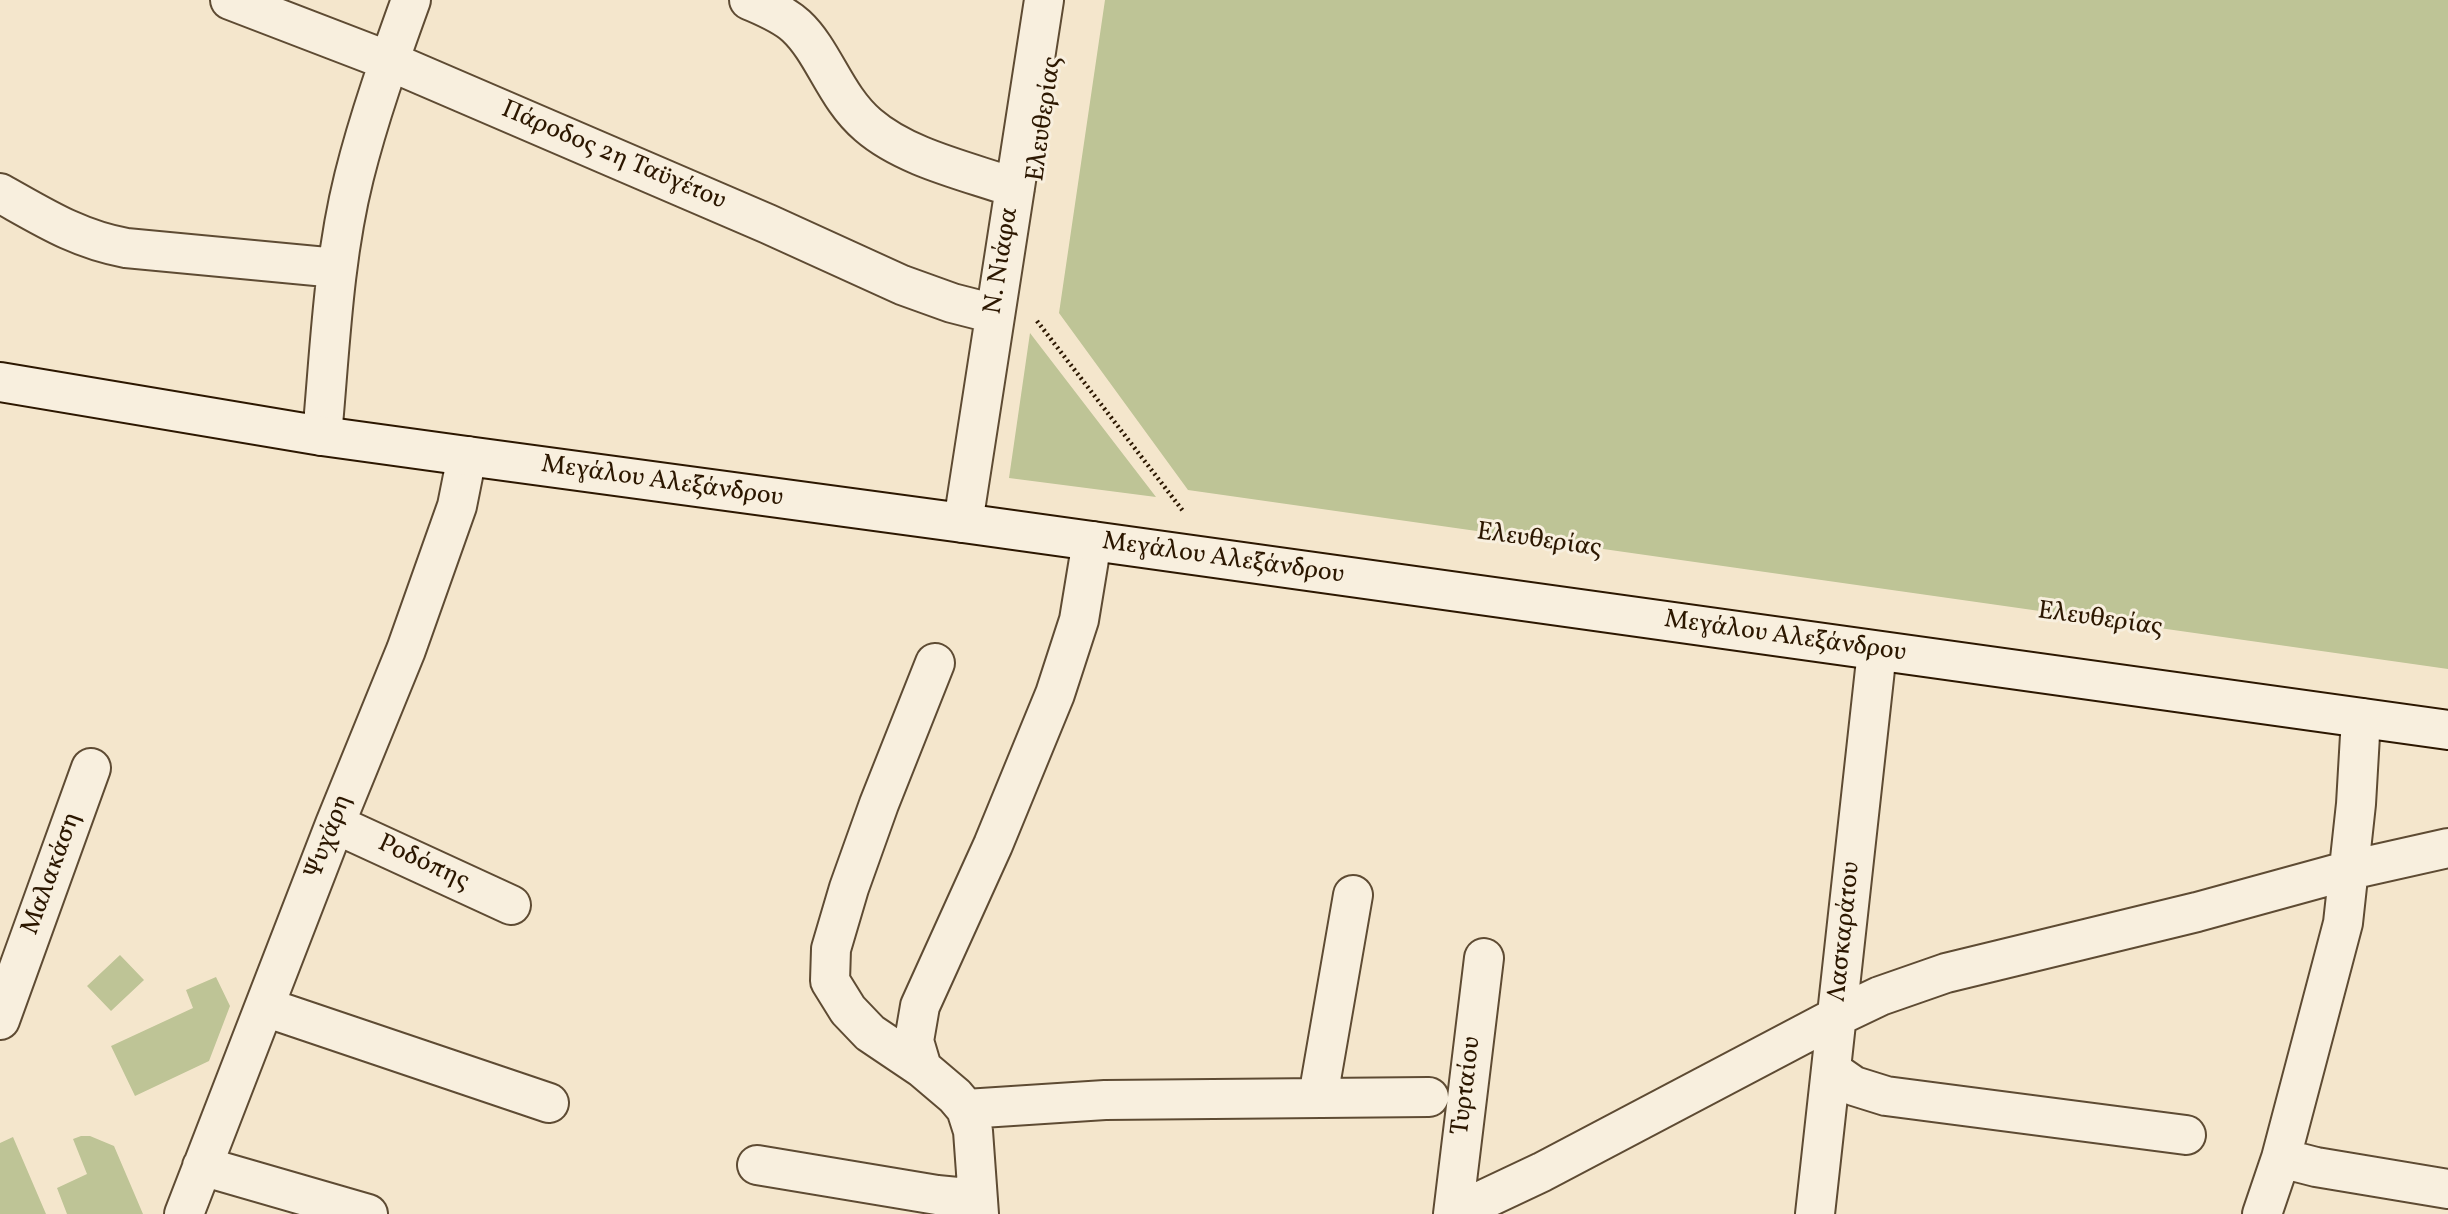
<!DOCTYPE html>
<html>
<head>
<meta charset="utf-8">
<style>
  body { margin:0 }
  canvas { display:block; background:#f4e6cc }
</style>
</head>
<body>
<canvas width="2448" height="1214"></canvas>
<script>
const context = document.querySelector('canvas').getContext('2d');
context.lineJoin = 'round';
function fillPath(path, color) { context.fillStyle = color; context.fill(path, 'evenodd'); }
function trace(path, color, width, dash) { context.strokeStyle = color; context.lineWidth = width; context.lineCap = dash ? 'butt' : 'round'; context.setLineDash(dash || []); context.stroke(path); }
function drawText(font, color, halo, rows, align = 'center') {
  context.font = font + ' Vollkorn,serif'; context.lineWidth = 6; context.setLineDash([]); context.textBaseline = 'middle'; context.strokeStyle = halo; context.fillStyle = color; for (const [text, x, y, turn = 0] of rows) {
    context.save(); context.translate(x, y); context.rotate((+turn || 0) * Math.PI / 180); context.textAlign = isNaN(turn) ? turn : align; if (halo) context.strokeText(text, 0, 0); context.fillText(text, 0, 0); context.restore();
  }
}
fillPath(new Path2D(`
  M1105 0H2448V669L1188 490 1059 313Z
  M1030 333 1156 497 1009 478Z
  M120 955 144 980 111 1011 87 986Z
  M216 977 230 1006 209 1061 135 1096 111 1046 193 1008 186 990Z
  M81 1136H90L114 1146 143 1214H67L57 1188 87 1174 73 1139Z
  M13 1137 46 1214H0V1143Z`), '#bec496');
const street = new Path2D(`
  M230 0 389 61 768 224 902 285 952 303 995 314
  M749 0C765 7 783 14 796 26 824 52 835 97 868 125 906 158 967 171 1015 188
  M0 193C43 217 77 239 126 248L337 268
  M322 436C330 350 333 261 354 177 369 117 390 58 411 0
  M963 523 1044 0
  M335 824 511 905
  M265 1007 549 1103
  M0 1020 91 768
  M922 1068 870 1033 848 1010 830 981 831 949 849 888 879 804 935 663
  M1831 1070 1854 1086 1886 1096 2186 1135
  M1318 1097 1353 895
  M966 1109 1105 1100 1429 1097
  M2281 1158 2316 1167 2448 1189
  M757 1165 937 1195 978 1199
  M202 1166 368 1214
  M184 1214 335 824 406 650 457 506 467 456
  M979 1214 973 1131 966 1109 955 1096 922 1068 914 1041 920 1006 993 845 1055 694 1079 620 1092 541
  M1453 1214 1542 1172 1836 1017 1880 996 1946 973 2197 912 2350 870 2448 848
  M1453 1214 1484 958
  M1815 1214 1877 651
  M2262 1214 2281 1158 2343 923 2356 804 2361 718`);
const secondary = new Path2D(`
  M0 382 322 436 467 456 963 523 2448 730`);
trace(street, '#5e4b33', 42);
trace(secondary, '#2c1700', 42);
trace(new Path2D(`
  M1037 321 1183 511`), '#2c1700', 4.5, [2, 3.5]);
trace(street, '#f8efde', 38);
trace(secondary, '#f8efde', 38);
drawText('26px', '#2c1700', '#f8efde', [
  ["Ελευθερίας",1046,119,-82],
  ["Πάροδος 2η Ταϋγέτου",613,157,23],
  ["Ν. Νιάφα",1003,261,-81],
  ["Μεγάλου Αλεξάνδρου",662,483,8],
  ["Ελευθερίας",1539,542,8],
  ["Μεγάλου Αλεξάνδρου",1223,560,8],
  ["Ελευθερίας",2100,621,8],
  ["Μεγάλου Αλεξάνδρου",1785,638,8],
  ["Ψυχάρη",330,837,-69],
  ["Ροδόπης",423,864,25],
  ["Μαλακάση",53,874,-70],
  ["Λασκαράτου",1846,932,-84],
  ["Τυρταίου",1468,1086,-83]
]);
</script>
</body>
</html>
